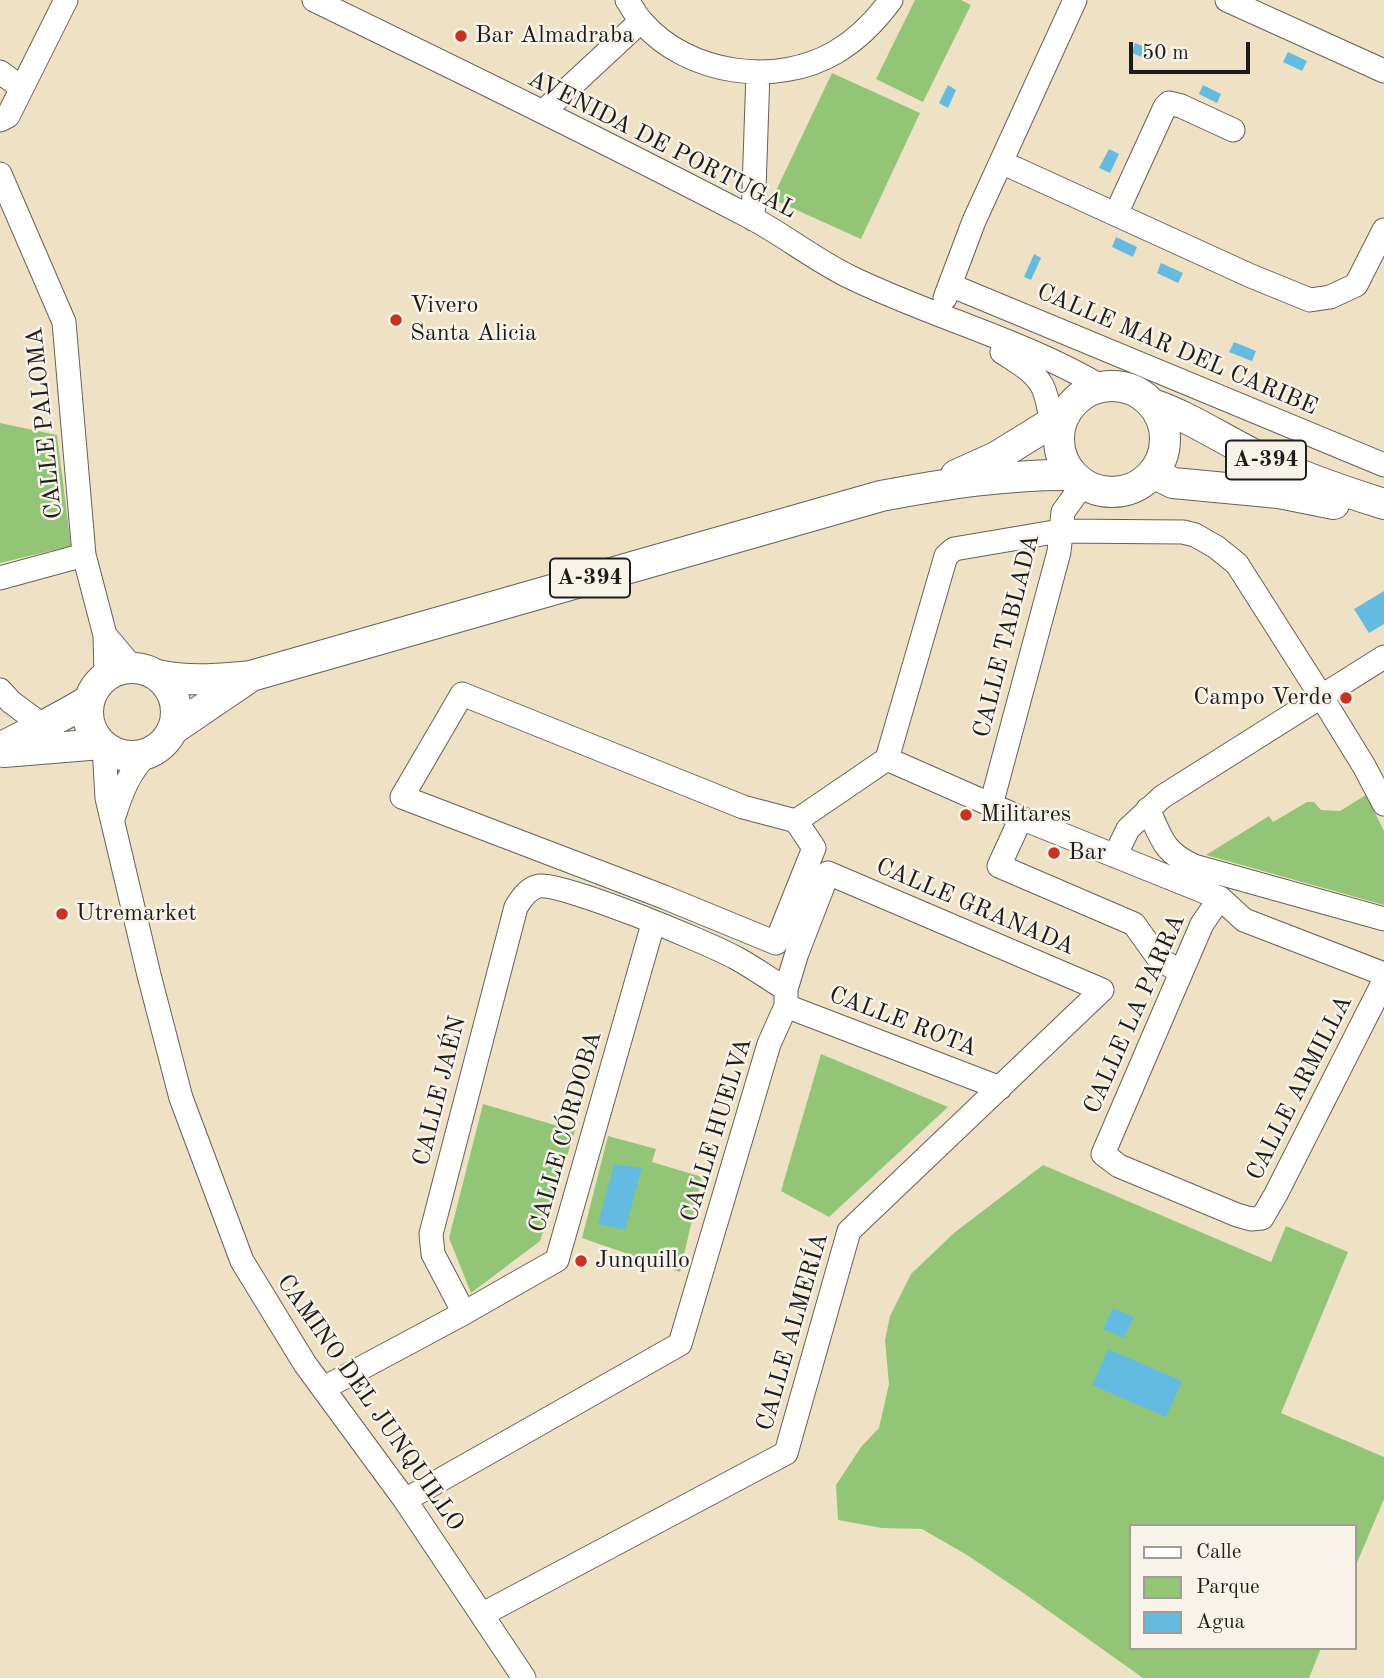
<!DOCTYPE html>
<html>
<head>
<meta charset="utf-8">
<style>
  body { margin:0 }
  #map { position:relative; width:1384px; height:1678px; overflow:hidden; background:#efe2c4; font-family:"Old Standard TT",serif }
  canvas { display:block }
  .legend { position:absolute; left:1129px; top:1524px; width:228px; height:126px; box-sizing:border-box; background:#f7f3e8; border:2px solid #9f9d96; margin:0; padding:9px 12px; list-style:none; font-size:21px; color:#1c1c1c }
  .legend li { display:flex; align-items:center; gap:14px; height:35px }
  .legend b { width:35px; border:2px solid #9f9d96 }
  .scale { position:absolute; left:1129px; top:42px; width:121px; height:32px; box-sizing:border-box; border:4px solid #1c1c1c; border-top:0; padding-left:9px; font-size:21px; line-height:24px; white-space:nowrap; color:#1c1c1c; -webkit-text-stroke:5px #f7f3e8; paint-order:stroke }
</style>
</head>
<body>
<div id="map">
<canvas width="1384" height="1678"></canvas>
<ul class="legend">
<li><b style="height:9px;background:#fff"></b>Calle</li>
<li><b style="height:19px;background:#92c676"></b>Parque</li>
<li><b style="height:19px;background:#64bbe1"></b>Agua</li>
</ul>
<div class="scale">50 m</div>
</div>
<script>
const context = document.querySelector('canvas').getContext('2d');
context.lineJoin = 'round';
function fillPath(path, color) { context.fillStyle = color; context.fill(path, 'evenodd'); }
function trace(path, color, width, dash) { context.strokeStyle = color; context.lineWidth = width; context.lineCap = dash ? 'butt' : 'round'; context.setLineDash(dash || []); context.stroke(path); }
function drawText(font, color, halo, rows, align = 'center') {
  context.font = font + ' "Old Standard TT",serif'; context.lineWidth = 5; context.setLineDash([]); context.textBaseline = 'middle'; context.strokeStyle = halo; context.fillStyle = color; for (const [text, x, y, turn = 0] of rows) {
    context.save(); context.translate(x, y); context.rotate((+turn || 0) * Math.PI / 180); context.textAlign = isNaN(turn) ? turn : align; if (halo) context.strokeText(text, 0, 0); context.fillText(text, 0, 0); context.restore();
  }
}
fillPath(new Path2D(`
  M915 0H961L971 5 923 102 876 79Z
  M832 73 920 113 861 239 772 199Z
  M0 423 57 435 71 546 0 563Z
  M1366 795 1384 831V905L1206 855 1269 816 1273 822 1307 802H1314L1321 810 1340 811Z
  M821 1054 948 1107 829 1217 781 1191Z
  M483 1104 575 1131 540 1241 471 1293 449 1238Z
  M608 1136 656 1149 652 1162 702 1177 680 1272 582 1238Z
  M1043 1165 1271 1262 1286 1226 1348 1252 1281 1413 1384 1457V1499L1354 1570V1526H1130V1648H1321L1309 1678H1143L1022 1592 967 1555 922 1529 882 1528 838 1520 836 1485 861 1447 879 1428 889 1384 885 1340 890 1316 911 1274 954 1233Z`), '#92c676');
fillPath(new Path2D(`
  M1135 43 1153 50 1149 60 1132 53Z
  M1288 52 1307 61 1302 71 1283 62Z
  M948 85 956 90 948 108 939 103Z
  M1203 85 1221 94 1217 103 1199 94Z
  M1109 149 1119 154 1110 173 1099 168Z
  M1116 237 1137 247 1133 257 1112 247Z
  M1034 254 1041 258 1031 280 1024 277Z
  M1161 263 1183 273 1178 283 1157 273Z
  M1234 342 1256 351 1252 361 1229 352Z
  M1384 591V624L1369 633 1354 609Z
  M614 1164 642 1168 625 1230 598 1224Z
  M1113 1308 1134 1317 1124 1338 1103 1329Z
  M1108 1349 1182 1381 1166 1417 1092 1385Z`), '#64bbe1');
const minor = new Path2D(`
  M314 0C460 71 606 142 750 217 784 235 815 260 850 277 932 317 1023 340 1102 387
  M627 0C632 7 636 16 642 22 688 75 777 87 836 52 858 39 877 19 891 0
  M1227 0 1384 71
  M0 72 22 88
  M543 112 641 21
  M0 120 8 116 66 0
  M1001 162 1251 276 1310 300 1330 297 1356 285 1384 230
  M0 174 64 322 84 555 105 635 106 675
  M1116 214 1165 107 1169 103 1181 106 1233 130
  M753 219 758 72
  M950 285 1384 465
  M945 298 974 221 1075 0
  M1002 352C1017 362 1037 372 1044 390 1050 406 1048 417 1059 432
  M0 578 84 555
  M105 635 132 667
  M0 690 11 702 42 725
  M462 694 743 807 796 821 814 848 776 943 664 897 402 797Z
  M104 746 107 798 149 975 181 1098 242 1261 305 1364 405 1500 524 1678
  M887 759 1021 818 1220 898 1244 920 1384 974
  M991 805 1059 552 1063 512 1083 484
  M1148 809C1162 839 1163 852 1194 866L1384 919
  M114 816C122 791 129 772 148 753
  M1021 818 999 866 1134 924 1159 959 1181 972
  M796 821 887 759 946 556 954 549 1060 531 1183 532 1195 535 1216 547 1237 564 1321 696 1364 766 1384 804
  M1115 856 1128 829 1162 797 1384 657
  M1220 898 1202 924 1103 1154 1119 1166 1237 1215 1251 1219 1262 1218 1276 1194 1384 981
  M786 1006 1000 1088
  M464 1313 433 1254 431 1234 516 907C521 899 528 888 539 886 562 882 709 943 736 958 753 967 769 979 786 989
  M324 1388 464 1313 557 1260 653 924
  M405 1500 680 1344 769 1044 786 1006V989L797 953 828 873 1102 990 849 1231 786 1453 483 1614`);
const major = new Path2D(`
  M1059 439a53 53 0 1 1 106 0a53 53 0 1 1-106 0Z
  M1152 404C1188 416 1219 437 1253 454 1296 475 1339 490 1384 504
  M1153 473 1173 483 1279 493 1334 504
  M956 475 996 457 1064 415
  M88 712a44 44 0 1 1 88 0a44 44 0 1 1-88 0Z
  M157 675C189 682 219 679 251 676L881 496C944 484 1009 474 1073 475
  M172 730 247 679
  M0 748C30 732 61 718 89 700
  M4 752 101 744`);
trace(minor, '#666157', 25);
trace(major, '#666157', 32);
trace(minor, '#fff', 23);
trace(major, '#fff', 30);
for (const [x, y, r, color] of [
  [461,36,7,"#c8321e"],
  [396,320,7,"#c8321e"],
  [1346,698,7,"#c8321e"],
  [966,815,7,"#c8321e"],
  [1054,853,7,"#c8321e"],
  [62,914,7,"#c8321e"],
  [581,1261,7,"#c8321e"]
]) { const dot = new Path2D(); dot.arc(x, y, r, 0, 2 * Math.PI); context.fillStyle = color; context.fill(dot); trace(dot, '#f7f3e8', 2.5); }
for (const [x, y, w] of [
  [1266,460,80],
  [590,578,80]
]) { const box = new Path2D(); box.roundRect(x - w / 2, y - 19.5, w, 39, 5); context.fillStyle = '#f7f3e8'; context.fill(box); trace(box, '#1c1c1c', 2); }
drawText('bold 23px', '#1c1c1c', null, [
  ["A-394",1266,460],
  ["A-394",590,578]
]);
drawText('24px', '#1c1c1c', '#f7f3e8', [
  ["Bar Almadraba",475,36],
  ["Vivero",410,306],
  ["Santa Alicia",410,334],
  ["Campo Verde",1332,698,"right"],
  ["Militares",980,815],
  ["Bar",1068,853],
  ["Utremarket",76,914],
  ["Junquillo",595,1261]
], 'left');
drawText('24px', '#1c1c1c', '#f7f3e8', [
  ["AVENIDA DE PORTUGAL",662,145,27],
  ["CALLE MAR DEL CARIBE",1177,350,23],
  ["CALLE PALOMA",45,423,-96],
  ["CALLE TABLADA",1007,636,-76],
  ["CALLE GRANADA",975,907,23],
  ["CALLE LA PARRA",1135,1014,-66],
  ["CALLE ROTA",903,1022,21],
  ["CALLE ARMILLA",1300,1088,-63],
  ["CALLE JAÉN",440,1091,-76],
  ["CALLE HUELVA",717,1130,-73],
  ["CALLE CÓRDOBA",566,1132,-74],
  ["CALLE ALMERÍA",793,1332,-74],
  ["CAMINO DEL JUNQUILLO",370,1403,55]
]);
</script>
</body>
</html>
